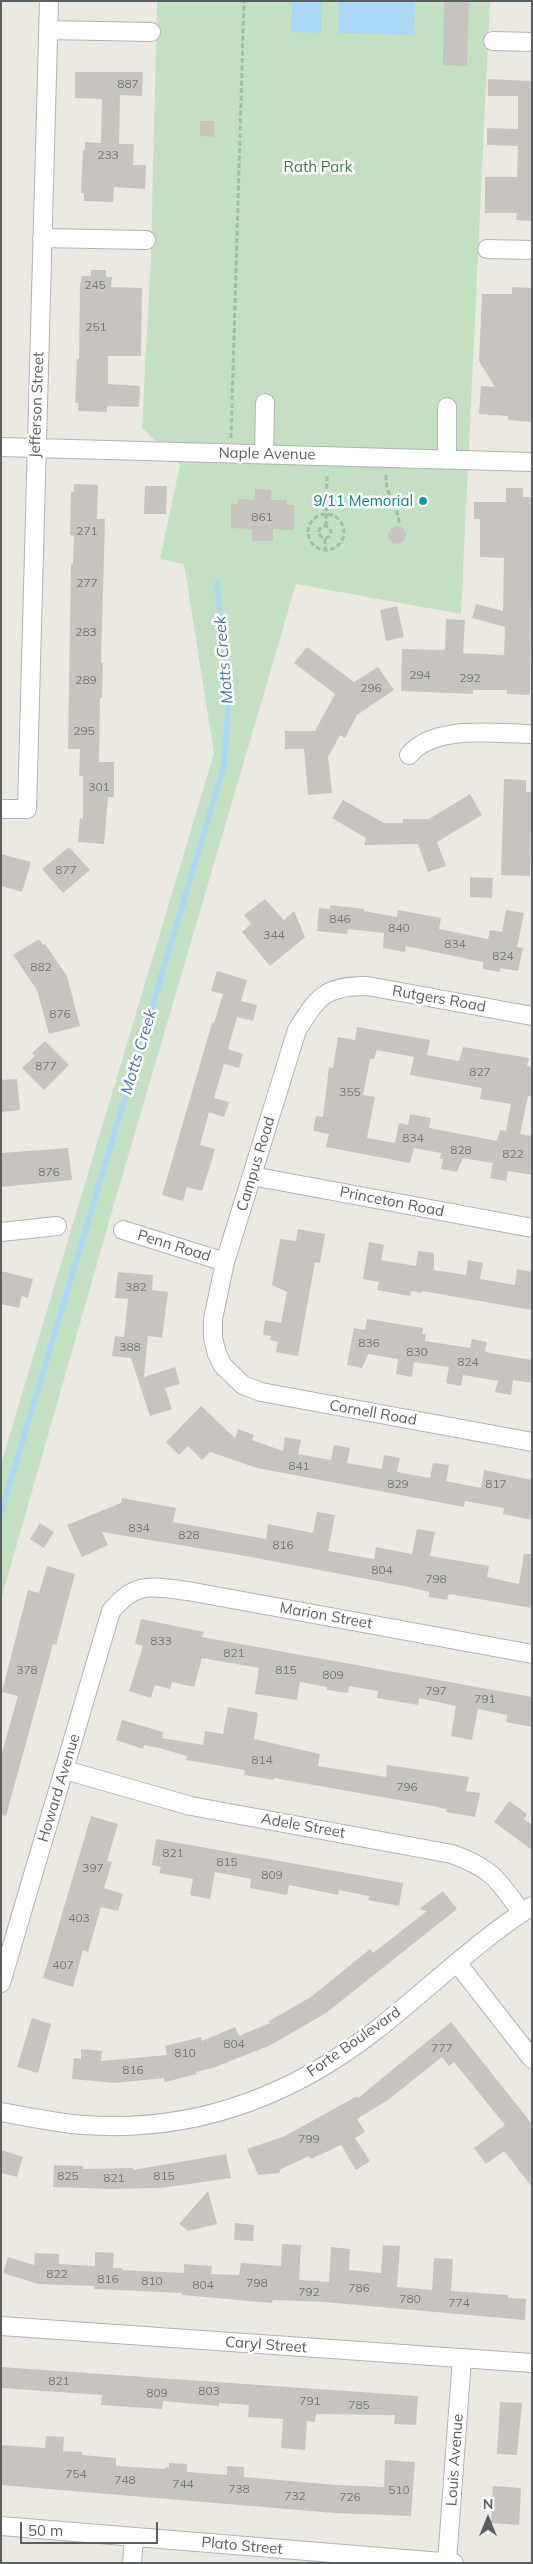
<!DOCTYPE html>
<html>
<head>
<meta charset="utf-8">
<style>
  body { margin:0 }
  #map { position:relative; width:533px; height:2564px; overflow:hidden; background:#ece9e3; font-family:Mulish,sans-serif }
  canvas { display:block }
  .frame { position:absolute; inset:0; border:2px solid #5b5e61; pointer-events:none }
  .north { position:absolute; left:463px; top:2494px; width:50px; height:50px; -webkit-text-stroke:4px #fff; paint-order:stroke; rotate:0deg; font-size:14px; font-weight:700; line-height:20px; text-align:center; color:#5b5e61 }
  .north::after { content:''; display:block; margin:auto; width:18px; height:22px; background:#5b5e61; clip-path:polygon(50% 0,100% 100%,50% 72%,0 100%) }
  .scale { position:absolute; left:20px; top:2522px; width:138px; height:22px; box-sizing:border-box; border:2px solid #5b5e61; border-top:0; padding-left:6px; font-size:15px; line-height:18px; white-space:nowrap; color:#5b5e61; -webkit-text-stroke:4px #fff; paint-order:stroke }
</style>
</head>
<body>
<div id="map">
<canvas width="533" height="2564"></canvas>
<div class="frame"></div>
<div class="north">N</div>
<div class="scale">50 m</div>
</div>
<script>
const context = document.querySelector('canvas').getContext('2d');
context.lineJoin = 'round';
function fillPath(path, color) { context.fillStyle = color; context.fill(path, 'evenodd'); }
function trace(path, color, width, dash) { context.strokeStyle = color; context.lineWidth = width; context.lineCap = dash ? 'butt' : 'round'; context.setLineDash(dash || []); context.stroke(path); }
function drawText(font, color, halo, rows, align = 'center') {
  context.font = font + ' Mulish,sans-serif'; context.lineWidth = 5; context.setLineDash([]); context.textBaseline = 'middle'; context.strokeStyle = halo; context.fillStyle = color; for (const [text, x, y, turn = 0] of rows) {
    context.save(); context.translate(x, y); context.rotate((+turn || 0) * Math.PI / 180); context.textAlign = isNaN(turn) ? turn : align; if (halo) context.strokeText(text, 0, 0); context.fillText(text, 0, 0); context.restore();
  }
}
fillPath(new Path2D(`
  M157 1H490L461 614 296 584 115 1201 1 1600V1464L214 753 184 564 160 559 180 465 142 428 151 255Z`), '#c4e0c2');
fillPath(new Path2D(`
  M292 1H322L321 33 291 32Z
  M339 1H415L414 35 338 33Z`), '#aad8f4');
trace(new Path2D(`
  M1 1513 224 766 229 696 217 584`), '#aad8f4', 5.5);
fillPath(new Path2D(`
  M444 1H469L467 66 443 65Z
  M75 72H143L142 96 120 95 119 144H134L133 165H146L145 189 114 187 113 202 84 201V193H81L83 150H85V142L101 143 102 99 75 98Z
  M488 79 532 81V221L516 220 517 213H485V177H517L518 146 487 145V128L518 129V96H488Z
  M200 121H214V137L200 136Z
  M91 270H106V277H112L111 287 142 288 141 356H108V384L140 386 139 407 107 406V412L78 411V403H75L77 359H79L80 284 82 276H91Z
  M512 287 532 288V422L508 420V416L479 414 481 386 495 387 479 361 482 294H512Z
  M74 484 98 485 97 519H105L101 663H103L102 698H100L99 762H114V797H108L104 844 78 842 80 818 83 819V776H79L80 749H68L71 564H73L74 536 70 535 71 492H74Z
  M145 486H167L166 514H144Z
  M506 488H523V497H532L530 695 507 694V690H473V694L401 691 402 649 445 650 446 619 465 620 463 653 504 655 505 627 472 618 476 604 503 611 504 558 480 557V519H474V502H506Z
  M255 489 271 490V500H287V505H294V530L273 529V541H252V529L231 528V504H238V499L255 500Z
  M388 535a9 9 0 1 1 18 0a9 9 0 1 1-18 0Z
  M397 606 404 637 386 641 380 610Z
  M307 647 354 682 378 667 394 690 357 715 345 738 340 735 328 757 332 793 308 795 304 749H285V731H315L335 694 294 663Z
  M504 779 526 780V792H532L530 876 501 875Z
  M470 794 482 815 437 842 446 866 428 872 418 844 364 845 366 838 332 818 343 800 384 823H403V819H429Z
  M69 847 90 870 63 893 42 869Z
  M1 854 31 862 22 892 1 886Z
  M470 877 493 878 492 898 470 897Z
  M265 899 284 920 294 911 305 937 270 966 242 932 251 924 244 915Z
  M330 905 364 909V911L397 917 398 910 441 918 439 929 488 939 490 930 502 932 506 910 524 913 517 947 523 948 518 971 500 968V972L483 969V962L406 946 405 952 383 948 384 933 348 929 347 934 317 931 319 908 330 909Z
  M39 939 43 945 45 944 67 976 80 1026 49 1034 37 990 13 955Z
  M217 971 247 980 241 1001 257 1005 253 1021 237 1017 228 1049 243 1054 239 1068 224 1064 214 1098 229 1102 224 1117 209 1112 200 1145 215 1149 211 1163 202 1191 187 1187 183 1201 162 1195 212 1023H214L223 994 211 991Z
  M357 1027 430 1040 427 1055 459 1061 463 1047 529 1058 527 1066 532 1067V1097L528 1096 520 1134 532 1136V1175L508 1171 506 1181 490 1178 493 1163 463 1158 457 1172 441 1169 443 1159H440L441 1153 414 1148 410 1163 326 1147 329 1134 313 1131 316 1116 323 1117 329 1067 333 1068 338 1037 355 1040ZM377 1050 414 1057 410 1075 482 1088 480 1099 511 1104 506 1131 500 1130 497 1141 429 1128 431 1118 410 1114 408 1125 399 1123 395 1143 367 1138 375 1097 363 1095 370 1059H374Z
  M45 1041 69 1065 44 1090 22 1068 35 1056 32 1053Z
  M17 1079 20 1110 1 1112V1080Z
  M68 1148 72 1180 1 1187V1153Z
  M298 1229 325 1234 320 1263 315 1262 298 1356 276 1352 278 1342 270 1340 271 1336 263 1335 265 1320 281 1323 287 1292 272 1285 280 1239 296 1241Z
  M369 1242 384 1245 381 1260 416 1266 418 1251 434 1253V1270L466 1275 468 1260 483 1263 480 1279 515 1285 517 1269 532 1272V1310L422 1291V1293L411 1291 410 1296 377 1290 379 1282 363 1279Z
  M1 1271 33 1279 28 1298 22 1296 19 1308 1 1304Z
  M118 1272 153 1275 152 1290 168 1292 162 1338 148 1336 144 1377 175 1367 180 1384 165 1388 172 1409 150 1416 131 1358 112 1356 115 1336 124 1337 128 1299 115 1298Z
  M367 1319 423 1328 422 1334H426L425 1341 470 1348 472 1339 487 1342 485 1351 490 1353 532 1360V1383L513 1380 511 1395 495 1392 498 1381 463 1375 461 1386 446 1383 449 1367 414 1362 412 1377 396 1374 398 1359 368 1354 362 1368 347 1365 354 1328 365 1330Z
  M201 1406 235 1438 238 1429 254 1435 252 1440 283 1451 285 1437 301 1440 298 1454 331 1460 334 1445 350 1448 347 1463 382 1469 384 1455 400 1458 397 1472 430 1478 433 1463 449 1465 446 1481 481 1488 484 1470 532 1480V1520L503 1514 504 1508 465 1501 464 1507 257 1468 210 1452 202 1460 188 1446 179 1455 166 1442Z
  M122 1498 176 1508 173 1522 266 1539 268 1524 313 1533 317 1512 335 1515 328 1551 374 1559 376 1547 412 1554 417 1529 435 1532 430 1556 489 1566 487 1577 519 1584 524 1554H532V1608L449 1594 447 1600 429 1597V1592L409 1587 251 1557 102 1532 108 1545 82 1557 67 1525 121 1503Z
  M40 1523 54 1532 44 1548 30 1539Z
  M47 1566 75 1574 56 1645 53 1644 6 1816 1 1815V1756L18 1696 2 1692 28 1590 39 1593Z
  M141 1619 204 1632 202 1637 532 1697V1727L506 1722 507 1715 478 1709 472 1740 451 1736 456 1706 419 1698 418 1705 377 1698 378 1691 349 1686 348 1693 327 1690V1687L300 1682 297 1700 255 1694 259 1668 202 1658 194 1687 172 1682 170 1689 155 1685 151 1698 129 1691 143 1646 135 1644Z
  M228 1707 258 1713 254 1739 320 1754 318 1766 386 1777 387 1765 469 1777 466 1791 480 1793 475 1817 446 1812V1809L433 1806 274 1778V1780L244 1775 245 1770 186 1760 187 1756 159 1748 144 1745 143 1749 116 1740 122 1720 163 1732 162 1738 203 1745 205 1731 223 1734Z
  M509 1801 527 1814 524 1819 532 1825V1850L494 1822Z
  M91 1816 118 1824 107 1861 112 1862 104 1888 123 1894 118 1911 101 1907 88 1952 83 1950 73 1987 43 1978Z
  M156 1839 403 1883 399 1906 368 1900 369 1896 339 1890 338 1895 289 1885 287 1895 250 1888 251 1879 215 1872 210 1899 190 1895 193 1879 159 1873 161 1867 152 1865Z
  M443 1891 457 1909 326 2013 271 2045 213 2068 196 2072 197 2074 165 2082 164 2078 115 2083 72 2079 74 2058 81 2059V2049L102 2051 101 2061 167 2055 165 2046 201 2037 202 2041 235 2027 239 2036 270 2023 269 2021 311 1997 370 1949 373 1953 427 1911 419 1909Z
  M32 2018 51 2024 38 2073 17 2067Z
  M451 2022 532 2124V2187L504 2151 486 2164 474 2148 505 2125 454 2062 449 2066 442 2057 388 2100 357 2119 365 2132 355 2138 370 2161 356 2170 341 2145 311 2159 309 2156 281 2169 279 2173 258 2175 247 2149 285 2136 357 2096 358 2098Z
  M1 2150 23 2157 17 2177 1 2173Z
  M226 2154 231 2178 161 2188 109 2189 53 2187 54 2165 83 2166V2169L133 2168V2170Z
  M208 2191 217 2224 188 2231 179 2224Z
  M235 2223 254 2225 253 2241 234 2240Z
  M282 2244 301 2245 299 2280 329 2282 331 2247 350 2249 349 2270 381 2273 383 2245 400 2246 397 2287 432 2290 434 2258 453 2259 451 2291 508 2295V2298L526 2299 525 2320 324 2302 273 2300 272 2303 182 2295V2293L94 2289V2286L38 2284 3 2273 8 2257 34 2265 35 2253 59 2254V2264L95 2266V2252L114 2253 113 2268H122V2270L184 2273V2264L212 2266 211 2274 239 2275 241 2263 281 2266Z
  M1 2367 418 2396 416 2425 394 2424 395 2415 316 2414 315 2422 307 2421 305 2450 281 2448 283 2419 248 2417 249 2405 219 2403V2406L163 2401 162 2409 101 2405 102 2395 1 2388Z
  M500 2402 522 2403 517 2455 497 2454Z
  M46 2436 64 2437 63 2451 82 2452V2455L116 2458V2466L165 2469V2467L169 2468V2463L187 2464V2472L227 2475V2466L244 2467V2477L337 2485 384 2487 385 2460 415 2462 411 2516 334 2513 1 2485 2 2445 45 2448Z
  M493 2486 521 2488 519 2525 491 2523Z`), '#c7c4bf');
const minor = new Path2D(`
  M48 30 151 32
  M493 41 532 42
  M42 238 146 240
  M487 249 532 250
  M447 407V460
  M1 447 532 462
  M264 454 265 403
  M409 755C434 724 496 734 532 734
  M1 809H27L49 1
  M532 1016 367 986C324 986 318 997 297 1030L225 1262 213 1319V1338L217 1354 223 1366 243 1385 261 1392 532 1442
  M252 1176 532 1228
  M123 1230 225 1262
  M1 1232 57 1226
  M65 1770 191 1806 452 1854C493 1869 497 1879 522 1913
  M458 1964 532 2059
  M1 1983 111 1611C136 1580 153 1587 188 1591L532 1654
  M1 2112C28 2117 56 2123 83 2125 192 2133 290 2097 375 2031 427 1990 476 1942 532 1906
  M1 2326 532 2363
  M1 2526 454 2563
  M447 2562 462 2358
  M132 2563 134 2537`);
trace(minor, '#b0b3b6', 20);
trace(new Path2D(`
  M231 438 244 1
  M386 475C385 495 399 506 399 524
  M308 532a18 18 0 1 1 36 0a18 18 0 1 1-36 0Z
  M319 532a6 6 0 1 1 12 0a6 6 0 1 1-12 0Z
  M326 526 327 474
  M325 539V550`), '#9cc0a4', 3, [5, 2.5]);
trace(minor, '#fff', 18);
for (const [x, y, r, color] of [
  [423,501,5,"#0f9aa8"]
]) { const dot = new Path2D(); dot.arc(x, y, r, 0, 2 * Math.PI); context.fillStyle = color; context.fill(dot); trace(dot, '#fff', 2); }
drawText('12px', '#767878', null, [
  ["887",128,84],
  ["233",108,155],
  ["245",95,285],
  ["251",96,327],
  ["861",262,517],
  ["271",87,531],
  ["277",87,583],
  ["283",86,632],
  ["294",420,675],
  ["292",470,678],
  ["289",86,680],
  ["296",371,688],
  ["295",84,731],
  ["301",99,787],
  ["877",66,870],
  ["846",340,919],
  ["840",399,928],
  ["344",274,935],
  ["834",455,944],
  ["824",503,956],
  ["882",41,967],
  ["876",60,1014],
  ["877",46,1066],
  ["827",480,1072],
  ["355",350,1092],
  ["834",413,1138],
  ["828",461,1150],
  ["822",513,1154],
  ["876",49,1172],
  ["382",136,1287],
  ["836",369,1343],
  ["388",130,1347],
  ["830",417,1352],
  ["824",468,1362],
  ["841",299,1466],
  ["829",398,1484],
  ["817",496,1484],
  ["834",139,1528],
  ["828",189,1535],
  ["816",283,1545],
  ["804",382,1570],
  ["798",436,1579],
  ["833",161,1641],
  ["821",234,1653],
  ["378",27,1670],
  ["815",286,1670],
  ["809",333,1675],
  ["797",436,1691],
  ["791",485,1699],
  ["814",262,1760],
  ["796",407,1787],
  ["821",173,1853],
  ["815",227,1862],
  ["397",93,1868],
  ["809",272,1875],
  ["403",79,1918],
  ["407",63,1965],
  ["804",234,2044],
  ["777",442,2048],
  ["810",185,2053],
  ["816",133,2070],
  ["799",309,2139],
  ["825",68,2176],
  ["815",164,2176],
  ["821",114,2178],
  ["822",57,2274],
  ["816",108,2279],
  ["810",152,2281],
  ["798",257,2283],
  ["804",203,2285],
  ["786",359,2288],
  ["792",309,2292],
  ["780",410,2299],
  ["774",459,2303],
  ["821",59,2381],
  ["803",209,2391],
  ["809",157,2393],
  ["791",310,2401],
  ["785",359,2405],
  ["754",76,2474],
  ["748",125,2480],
  ["744",183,2484],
  ["738",239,2489],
  ["510",399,2490],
  ["732",295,2496],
  ["726",350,2497]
]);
drawText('15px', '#3f7d3e', '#fff', [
  ["Rath Park",318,167]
]);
drawText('15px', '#5b5e61', '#fff', [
  ["Jefferson Street",37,405,-88],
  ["Naple Avenue",267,454,1],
  ["Rutgers Road",439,999,10],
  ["Campus Road",256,1164,-73],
  ["Princeton Road",392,1202,11],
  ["Penn Road",174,1246,17],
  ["Cornell Road",373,1413,10],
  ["Marion Street",326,1616,10],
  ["Howard Avenue",59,1788,-73],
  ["Adele Street",303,1826,10],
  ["Forte Boulevard",354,2042,-35],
  ["Caryl Street",266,2345,4],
  ["Louis Avenue",455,2460,-86],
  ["Plato Street",242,2546,5]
]);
drawText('15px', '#0d838f', '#fff', [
  ["9/11 Memorial",413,501]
], 'right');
drawText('italic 16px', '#4b7aa3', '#fff', [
  ["Motts Creek",224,660,-95],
  ["Motts Creek",139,1052,-73]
]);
</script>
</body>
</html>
